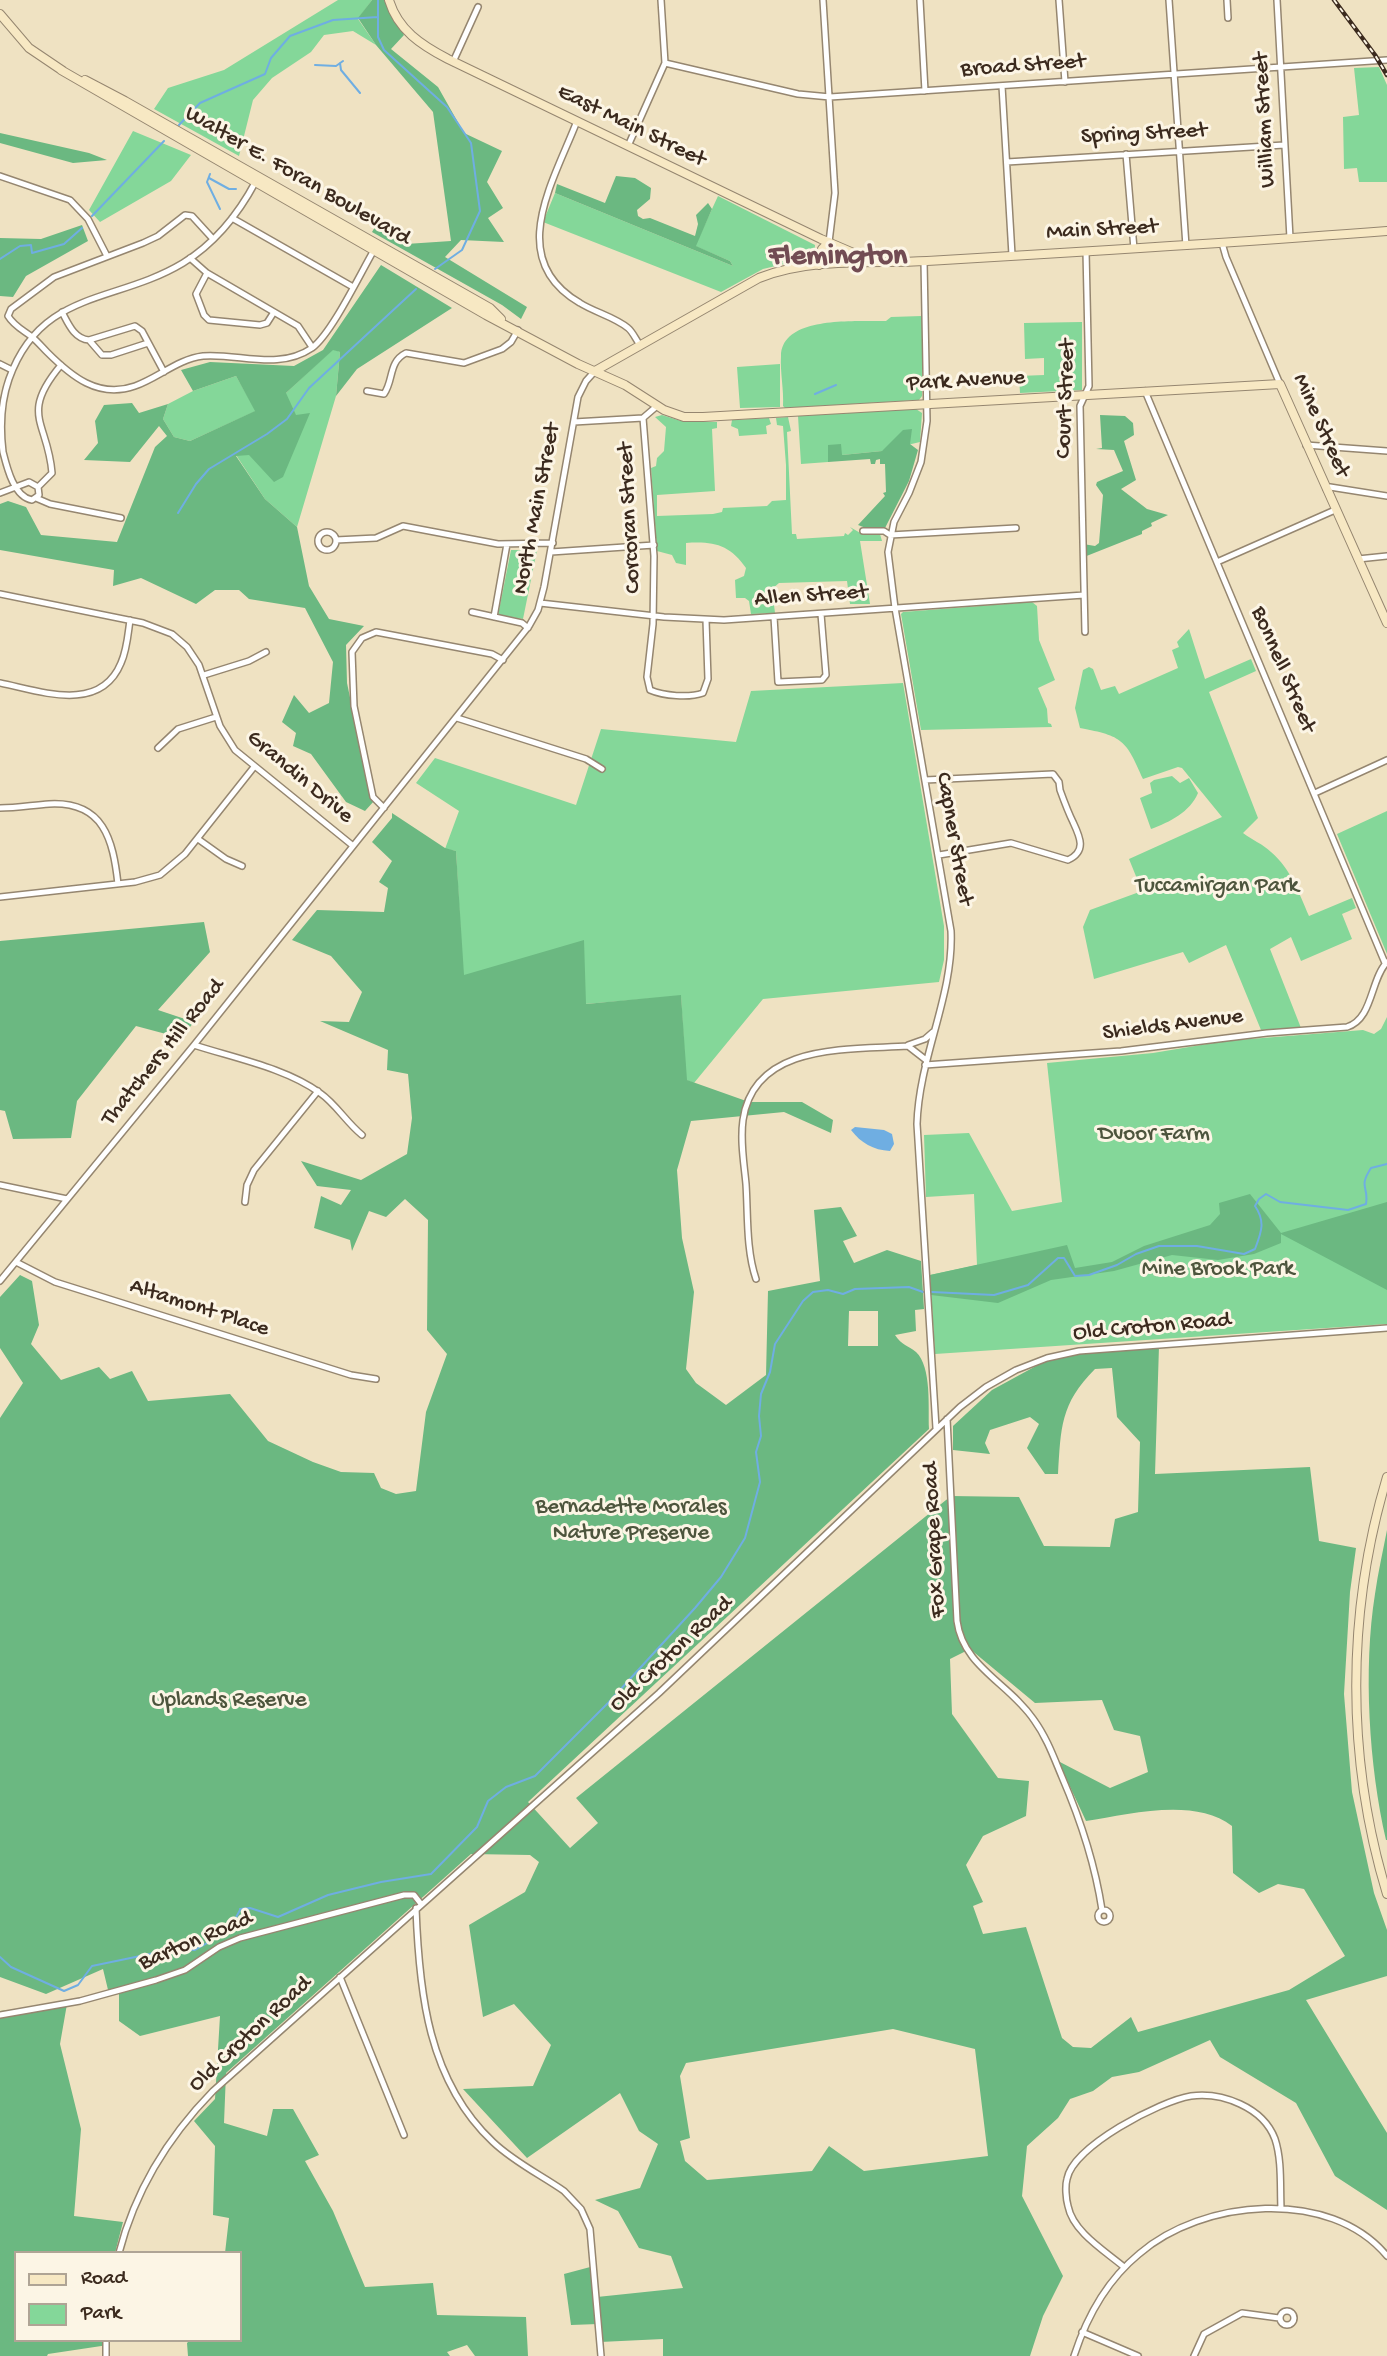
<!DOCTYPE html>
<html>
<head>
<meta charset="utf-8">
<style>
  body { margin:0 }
  #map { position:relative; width:1387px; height:2356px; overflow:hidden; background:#efe2c2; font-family:"Gochi Hand",sans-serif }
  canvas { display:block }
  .legend { position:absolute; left:14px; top:2251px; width:228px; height:91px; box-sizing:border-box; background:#fcf5e5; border:2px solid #afa495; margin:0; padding:9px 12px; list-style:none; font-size:21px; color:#3b2a1e }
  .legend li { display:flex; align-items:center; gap:14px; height:35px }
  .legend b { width:35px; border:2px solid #afa495 }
</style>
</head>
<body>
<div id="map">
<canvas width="1387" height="2356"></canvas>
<ul class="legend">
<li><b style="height:9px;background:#f7e8c3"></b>Road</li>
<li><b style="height:19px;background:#84d799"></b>Park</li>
</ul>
</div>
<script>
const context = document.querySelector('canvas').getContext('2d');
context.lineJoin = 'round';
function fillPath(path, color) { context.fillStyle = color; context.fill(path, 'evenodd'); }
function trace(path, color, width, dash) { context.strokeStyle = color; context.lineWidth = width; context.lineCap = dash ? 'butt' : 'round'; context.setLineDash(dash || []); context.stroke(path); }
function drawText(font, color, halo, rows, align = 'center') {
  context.font = font + ' "Gochi Hand",sans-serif'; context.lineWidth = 6; context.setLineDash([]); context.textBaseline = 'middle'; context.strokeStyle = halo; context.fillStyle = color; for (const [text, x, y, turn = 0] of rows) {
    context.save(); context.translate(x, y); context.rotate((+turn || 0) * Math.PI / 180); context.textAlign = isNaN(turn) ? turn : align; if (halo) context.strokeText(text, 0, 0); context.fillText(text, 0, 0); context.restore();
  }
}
fillPath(new Path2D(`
  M338 0H372L358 19 376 45 353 31 324 35 311 52 272 78 253 100 239 156 154 109 168 88 224 70Z
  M1379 67 1387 85V182H1359L1357 168 1344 169 1343 117 1359 115 1354 68Z
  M133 131 191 155 171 181 100 222 89 210Z
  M555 193 733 266 730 261 695 246 718 196 815 245 814 257 763 269 721 292 543 222Z
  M922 316V396L919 400 785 408 783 406C784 389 780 373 781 356 782 315 857 322 886 321L891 317Z
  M1082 322V390L1020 393 1019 376 1044 375V358L1025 359 1024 323Z
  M333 349 340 352 336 396 297 527 265 499 236 455 286 393Z
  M780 364V407L740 408 737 367Z
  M236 376 256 411 190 441 174 437 163 419 168 404 193 391Z
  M916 409 922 413 920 442 882 451 842 455 828 462 801 464 798 416Z
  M662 415 681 421 717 422V428L712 429 715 491 657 495V516L713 514 722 512 723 508 767 506 772 501 786 500V465L783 426 777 425 776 418 788 417 791 431 787 432 792 534H796L797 539 844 536 845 533 848 535 853 530 850 527 862 534H880L882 541H860L870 604H850L847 581 779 583 772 589 775 613 751 614 749 601 745 598H736L735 580 744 576 746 568C730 545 714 541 686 543V565L676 563 672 555 657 551 651 468 656 466 657 458 664 451 666 427 655 417Z
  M769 418 771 424 766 426 767 434 739 436 738 429 731 426 732 420Z
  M511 550H537L523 619 498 615Z
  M1032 602 1037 606 1039 640 1055 680 1038 688 1047 709 1048 723 1051 724 1052 727 921 730 901 614 903 612Z
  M1189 629 1205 679 1251 659 1256 671 1209 692 1258 818 1243 833C1252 840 1263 844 1271 852 1291 869 1299 893 1309 916L1352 898 1356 908 1342 914 1352 939 1301 961 1291 937 1270 949 1301 1028 1261 1030 1226 945 1189 963 1183 952 1094 979 1083 927 1090 910 1142 891 1129 859 1222 817 1182 768 1178 767 1143 779C1126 740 1123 736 1080 728L1075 708 1083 670 1089 667 1093 669 1101 690 1115 686 1119 694 1178 668 1172 650 1179 647 1177 642Z
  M903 683 944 926V960L939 982 763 999 694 1083 686 1080 681 996 585 1004 463 976 456 851 445 849 459 811 416 783 435 758 576 805 601 729 736 742 751 691Z
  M1172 776 1180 783 1189 778 1198 793C1190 812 1170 822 1151 829L1140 798 1152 793 1150 783 1154 780Z
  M1387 811V954L1337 834Z
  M1387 1017V1324L935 1354 930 1275 977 1265 974 1194 926 1197 924 1135 969 1133 1012 1211 1062 1202 1047 1063 1153 1053 1225 1041 1363 1030 1374 1034 1381 1029Z`), '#84d799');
fillPath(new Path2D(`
  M372 0H384L404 35 391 49 438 87 464 133 502 151 487 182 503 208 488 218 504 242 461 240 445 257 527 307 521 319 502 305 372 232 375 227 406 244 451 241 433 112 376 45 358 18Z
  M0 133 89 153 107 160 73 163 0 143Z
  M616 176 635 178 651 188 650 199 637 210 638 216 643 219 650 218 695 236 698 224 696 215 708 203 712 209 696 246 730 261 733 266 555 193 557 184 605 203Z
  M82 225 88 241 26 276 13 297 0 296V238L41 239Z
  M381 265 452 308 357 369 336 396 340 352 333 350 286 393 296 415 310 413 283 477 274 482 249 455 236 456 265 499 297 527 309 586 329 619 364 626 346 645 347 683 371 798 374 801 365 811 346 802 311 754 293 746 296 733 282 722 294 695 309 713 329 703 333 662 305 608 249 599 239 590H215L196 604 141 578 113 586 114 570 0 550V504L8 501 26 507 41 535 117 542 155 447 167 436 159 426 130 462 84 460 98 443 95 421 104 405 132 403 139 413 168 404 163 419 174 437 190 441 255 411 236 376 193 391 181 370 210 362 294 366 323 350Z
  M1100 415 1125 416 1133 423 1134 435 1124 441 1136 480 1121 489 1147 509 1168 515 1151 523 1152 526 1142 531V534L1084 557 1083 544 1095 546 1099 543 1103 495 1096 485 1097 482 1123 471 1114 450 1096 449 1102 448Z
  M912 429 910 444 918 450 909 481 885 528H866L858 525 885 496 883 493 886 492 885 464H880V459L876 460 875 464H871L870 459 828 462V445L841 444 842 455 882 451 903 430Z
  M392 813 445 848 456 851 464 975 584 940 586 1004 681 995 687 1080 749 1102H802L833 1120 831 1133 784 1112 691 1121 677 1170 682 1238 694 1292 686 1369 696 1383 726 1405 766 1375 768 1291 820 1281 814 1210 841 1207 857 1236 843 1241 854 1263 887 1250 921 1261 924 1309 915 1310 916 1331 895 1335C902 1346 908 1345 916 1352 932 1367 928 1408 929 1429L528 1802 570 1848 598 1823 576 1798 951 1496 1019 1497 1044 1546 1110 1547 1115 1519 1138 1512 1140 1442 1117 1417 1112 1368 1095 1369C1060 1404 1061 1428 1058 1474H1045L1027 1448 1039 1424 1030 1417 990 1430 985 1443 990 1454 953 1450V1426L992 1390 1058 1354 1159 1346 1155 1474 1310 1467 1319 1541 1356 1548 1350 1592 1344 1694 1352 1792 1374 1893 1387 1930V1976L1306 2000 1387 2133V2210L1335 2176 1296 2103 1220 2057 1210 2040 1139 2072 1112 2077 1093 2091 1070 2099 1058 2118 1027 2146 1022 2196 1063 2276 1043 2316 1030 2356H663V2339L600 2342 598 2324 571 2325 564 2274 594 2266 597 2297 683 2288 671 2256 639 2248 618 2211 595 2200 640 2188 658 2144 639 2131 620 2093 527 2158 463 2089 533 2086 551 2045 514 2004 483 2017 469 1925 525 1892 539 1862 530 1855 471 1854 226 2073 224 2123 267 2136 273 2109H293L319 2155 305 2161 333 2211 365 2287 433 2283 437 2315 526 2317 528 2356H475L467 2345 447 2352 450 2356H188L187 2343 190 2340H240V2253H225L229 2218 213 2215 215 2146 194 2121 215 2099 220 2016 140 2036 119 2021V1991L109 1994 103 1969 46 1994 0 1977V1418L23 1383 0 1348V1297L20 1275 32 1281 39 1325 31 1344 61 1380 99 1367 110 1379 132 1371 148 1401 230 1394 268 1441 313 1462 341 1472 374 1473 381 1488 396 1494 416 1491 426 1412 447 1354 427 1330 428 1220 405 1199 386 1217 369 1211 352 1251 350 1240 314 1228 321 1196 341 1205 351 1190 317 1186 301 1161 361 1180 407 1154 412 1118 408 1074 387 1070 388 1050 320 1021 349 1022 362 992 331 956 292 940 317 910 384 912 388 888 379 882 392 861 372 842 392 818ZM849 1311H878V1346H848ZM970 1649 1035 1703 1102 1700 1114 1730 1140 1736 1148 1772 1110 1788 1058 1761 1086 1821C1129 1814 1195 1797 1232 1826L1233 1873 1259 1893 1278 1884 1304 1889 1345 1956 1289 1990 1138 2032 1131 2017 1091 2048 1073 2047 1062 2038 1026 1927 983 1934 973 1906 983 1902 966 1865 983 1836 1026 1816 1029 1781 998 1778 952 1714 950 1659ZM893 2029 975 2049 988 2156 864 2171 829 2146 812 2171 707 2180 685 2161 680 2141 690 2138 680 2076 686 2063Z
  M204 922 210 952 158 1010 194 1022 181 1038 136 1026 77 1101 71 1138 13 1139 5 1111 0 1110V941Z
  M1250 1194 1281 1233 1387 1202V1290L1281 1234V1243L1254 1254 1218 1260 1172 1255 1114 1271 1051 1280 998 1303 931 1295 930 1275 1067 1245 1075 1268 1112 1262 1144 1246 1210 1225 1220 1214 1219 1203Z
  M1387 1530V1840H1386C1369 1766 1363 1669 1375 1594 1378 1572 1383 1551 1387 1530Z
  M67 2004 60 2044 81 2129 74 2216 123 2222 115 2253H16V2340H108V2345L48 2354 47 2356H0V2011Z`), '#6bb881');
fillPath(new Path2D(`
  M855 1127 884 1130 892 1134 894 1144 890 1151C873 1150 861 1143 851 1130Z`), '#6faee2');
trace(new Path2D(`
  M378 0V37L384 50 447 107 471 143 480 211 462 250 435 269
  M340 63 341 70 360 93
  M315 65 336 66 343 61
  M179 125 200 103 265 74 271 58 290 36 333 20 378 17
  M210 174 207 182 220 209
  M209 178 229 189H236
  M92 216 164 141
  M0 259 20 246 31 245 32 253 64 244 82 228
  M815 394 836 385
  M178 513 196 484 209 469 267 434 287 419 309 388 416 289
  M932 1292 994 1295 1028 1285 1058 1258H1064L1075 1276 1089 1275 1117 1265 1136 1254 1159 1246H1197L1244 1254 1255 1249C1261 1233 1266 1222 1255 1206L1259 1199 1266 1194 1280 1202 1348 1210 1366 1204C1369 1186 1358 1188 1371 1168L1387 1164
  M240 1909 250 1908 278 1917 328 1895 381 1882 431 1874 477 1827 488 1801 506 1787 535 1776 608 1703 695 1608 721 1577 745 1538 760 1482 756 1452 761 1436 759 1416 761 1394 770 1372 775 1344 803 1301 813 1292 828 1290 843 1294 855 1289 909 1287 923 1292
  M0 1957 11 1967 64 1991 78 1985 92 1966 174 1949 195 1950 221 1935 233 1923 240 1910`), '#6faee2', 2);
const street = new Path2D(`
  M823 0 835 193 829 242
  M920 0 925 91
  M1059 0 1065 82
  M1169 0 1186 246
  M1227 0 1228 18
  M1277 0 1290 238
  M453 62 478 7
  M665 63 798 94 830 97 1387 60
  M1002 86 1012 255
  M577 121C554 181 504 259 580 303 594 312 615 317 628 328 633 332 636 340 640 345
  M628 146 665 63 661 0
  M1126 154 1134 249
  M1007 162 1284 145
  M0 176 70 200 88 219 107 256
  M232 218 353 287
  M213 239 192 216 185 215 158 236 143 243 54 277 11 309 8 316C14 326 23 330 32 337 37 341 42 347 47 352 71 376 98 399 135 386 158 378 178 359 203 356 239 353 278 371 312 348 332 333 360 274 374 250
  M1222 243 1226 257 1280 384
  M190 258 207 273 298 326 312 347
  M924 261 927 421 921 462 909 493 894 522 888 552 895 608 951 931C954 995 919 1057 917 1124L936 1428
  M207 273 196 294 204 315 209 320 260 325 267 323 274 312
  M62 312C68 323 74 339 89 340L102 355H111L148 343
  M89 340 135 326 142 331 164 372
  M0 364 12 370
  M367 391 384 394C394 380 388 362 406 353L464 363 502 349 511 342 518 330
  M1145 391 1385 963
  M643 418 654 556 653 624 647 677 650 690C664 696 689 698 703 693L708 679 706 620
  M574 422 643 418 657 406
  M1306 445 1387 451
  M38 487 52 473C48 422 19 415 61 365
  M1326 489 1330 487 1387 496
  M0 493 29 482 38 487 39 495 32 500C14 497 7 468 3 452 0 428 1 402 9 379 41 289 115 304 183 263 214 244 239 213 256 181
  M36 498 50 504 121 518
  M863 531H884L890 535 1016 528
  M318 541a9 9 0 1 1 18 0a9 9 0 1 1-18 0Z
  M336 540 376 538 403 526 498 544 553 543
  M551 552 654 545
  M1358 559 1387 556
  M1217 562 1335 510
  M0 594 143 623 172 634 187 647 199 665 220 726 235 750 352 845
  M540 603 664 617 724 620 1084 595
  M472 612 522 623 528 628
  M494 617 507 544
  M774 617 778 682 822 680 826 675 821 614
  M1085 632 1080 406 1089 386 1086 251
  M204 675 249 661 266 652
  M0 683C40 691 100 714 121 663 127 650 128 634 130 620
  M457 718 586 759 602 769
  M158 748 178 729 216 717
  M925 780 1053 774 1059 782 1060 790C1064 801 1068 812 1073 822 1080 837 1087 851 1068 860L1011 843 939 855
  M1315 793 1387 760
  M0 808C17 808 33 805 49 804 104 801 113 840 118 884
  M384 808 373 797 354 706 352 652 362 638 376 632 492 654 503 660
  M198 839 226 859 242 866
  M0 897 135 882 160 875 185 854 254 767
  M194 1045C234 1058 286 1068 320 1093 336 1104 346 1122 362 1135
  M908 1045 925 1039 933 1032
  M925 1065 1121 1051 1267 1033 1347 1027C1373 1019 1370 980 1387 962
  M0 1185 67 1199
  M245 1202 247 1185 254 1170 318 1091
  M16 1262 55 1282 351 1375 376 1379
  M756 1279C746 1250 748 1214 746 1184 744 1163 740 1141 743 1120 754 1042 850 1050 908 1046L926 1060
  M0 1281 194 1045 529 626 538 610 544 587 578 397 586 381 595 371
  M947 1419 957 1621C963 1667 1009 1683 1034 1720 1047 1738 1054 1758 1062 1777 1081 1821 1095 1864 1102 1910
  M416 1908C419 1992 428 2081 493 2142 514 2162 541 2175 564 2191L581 2209 590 2229 601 2356
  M1098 1916a6 6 0 1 1 12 0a6 6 0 1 1-12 0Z
  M340 1977 404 2135
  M0 2015 80 2001 156 1980 185 1970 219 1947 240 1938 404 1895H414L421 1904
  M119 2253C135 2191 169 2136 213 2091L659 1693 960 1407 986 1387 1016 1370 1047 1358 1079 1351 1387 1328
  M1124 2267C1105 2251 1073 2232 1068 2206 1066 2199 1065 2186 1067 2179 1073 2146 1160 2101 1191 2096 1222 2092 1263 2107 1275 2139 1282 2160 1280 2186 1281 2208
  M1280 2318a7 7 0 1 1 14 0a7 7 0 1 1-14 0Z
  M1082 2332 1138 2356
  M106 2356V2340
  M1074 2356C1087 2316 1106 2281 1139 2254 1202 2199 1330 2187 1387 2256
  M1194 2356 1204 2334 1242 2313 1279 2318`);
const secondary = new Path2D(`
  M389 0C398 30 421 45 448 59L821 239 872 261
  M0 14 29 48 63 71
  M61 70 486 315 578 364 625 385 664 410 684 417H703L1280 384 1387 623
  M85 80 125 101 490 308 501 319
  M819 265 822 249 829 242
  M595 371 759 278C811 257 871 264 927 261 1080 252 1234 243 1387 231
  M1387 1477C1346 1613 1346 1759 1387 1894`);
trace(street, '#958670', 8);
trace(secondary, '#958670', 10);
trace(street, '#fff', 5);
trace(secondary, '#f7e8c3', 8);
const rail = new Path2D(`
  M1334 0 1375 55 1387 75`);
trace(rail, '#3b2a1e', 4.5);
trace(rail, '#fcf5e5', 2, [5]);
drawText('23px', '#3b2a1e', '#fcf5e5', [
  ["Broad Street",1023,67,-4],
  ["William Street",1266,120,-93],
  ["East Main Street",631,127,26],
  ["Spring Street",1144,135,-3],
  ["Walter E. Foran Boulevard",297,177,30],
  ["Main Street",1102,231,-3],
  ["Park Avenue",966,382,-3],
  ["Court Street",1067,399,-88],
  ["Mine Street",1320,426,66],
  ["North Main Street",538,509,-79],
  ["Corcoran Street",631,518,-93],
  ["Allen Street",811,597,-4],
  ["Bonnell Street",1282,670,67],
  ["Grandin Drive",299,778,40],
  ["Capner Street",953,839,80],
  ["Shields Avenue",1173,1026,-7],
  ["Thatchers Hill Road",164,1053,-51],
  ["Altamont Place",199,1309,18],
  ["Old Croton Road",1152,1328,-5],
  ["Fox Grape Road",936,1540,-93],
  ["Old Croton Road",672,1655,-43],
  ["Barton Road",196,1942,-23],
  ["Old Croton Road",251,2035,-43]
]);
drawText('23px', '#4d553d', '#fcf5e5', [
  ["Tuccamirgan Park",1217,887],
  ["Dvoor Farm",1154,1135],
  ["Mine Brook Park",1218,1270],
  ["Bernadette Morales",631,1508],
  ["Nature Preserve",631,1534],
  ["Uplands Reserve",229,1701]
]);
drawText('bold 30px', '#724c53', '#fcf5e5', [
  ["Flemington",838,258]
]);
</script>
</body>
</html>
